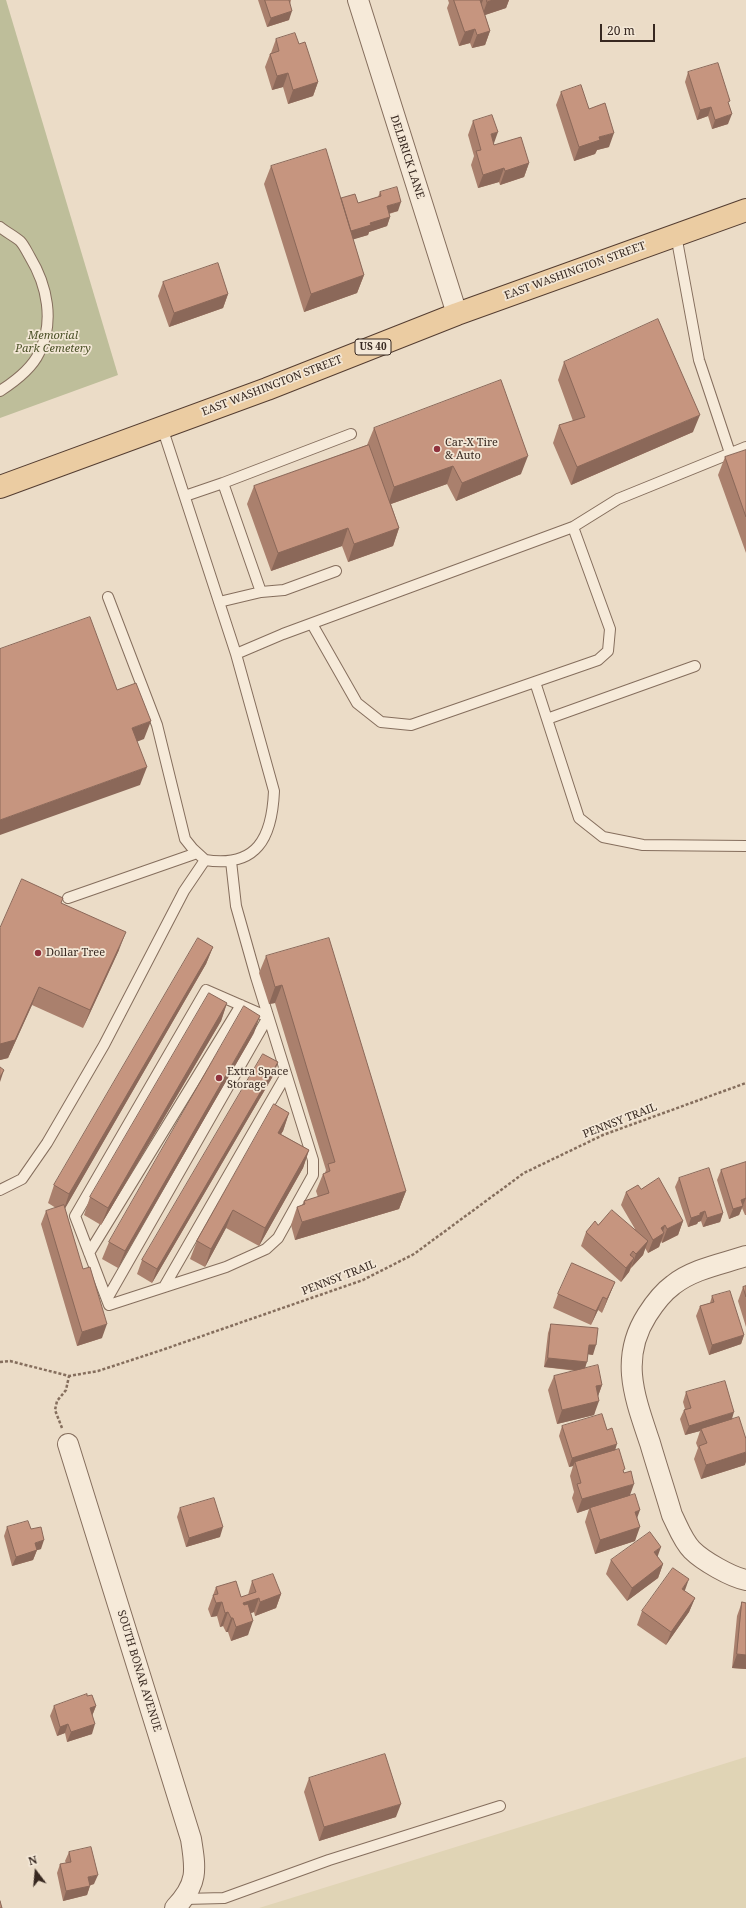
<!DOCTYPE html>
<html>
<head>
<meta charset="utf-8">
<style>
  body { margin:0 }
  #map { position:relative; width:746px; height:1908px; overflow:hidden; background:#ebdcc7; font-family:"Noto Serif",serif }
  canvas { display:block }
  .north { position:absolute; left:16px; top:1852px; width:40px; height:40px; -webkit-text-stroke:3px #f3e7d6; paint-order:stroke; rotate:344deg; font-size:11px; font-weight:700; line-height:16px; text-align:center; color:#372820 }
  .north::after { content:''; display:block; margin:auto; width:14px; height:18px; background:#372820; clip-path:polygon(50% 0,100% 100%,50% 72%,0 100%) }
  .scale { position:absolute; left:600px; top:24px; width:55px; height:18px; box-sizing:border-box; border:2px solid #372820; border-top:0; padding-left:5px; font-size:12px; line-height:14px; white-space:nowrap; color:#372820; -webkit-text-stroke:3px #f3e7d6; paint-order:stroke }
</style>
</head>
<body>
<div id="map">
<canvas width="746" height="1908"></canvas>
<div class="north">N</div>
<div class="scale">20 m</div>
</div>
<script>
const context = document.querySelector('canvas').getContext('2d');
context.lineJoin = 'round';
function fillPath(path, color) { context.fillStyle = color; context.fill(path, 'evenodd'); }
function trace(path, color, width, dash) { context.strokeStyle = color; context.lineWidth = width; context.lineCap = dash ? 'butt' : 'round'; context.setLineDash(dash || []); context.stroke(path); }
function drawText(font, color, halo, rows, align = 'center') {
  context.font = font + ' "Noto Serif",serif'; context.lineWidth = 3.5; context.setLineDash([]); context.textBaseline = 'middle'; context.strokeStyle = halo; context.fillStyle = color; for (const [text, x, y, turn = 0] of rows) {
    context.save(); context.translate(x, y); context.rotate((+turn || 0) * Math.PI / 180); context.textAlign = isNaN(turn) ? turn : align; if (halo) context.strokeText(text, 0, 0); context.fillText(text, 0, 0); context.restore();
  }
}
fillPath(new Path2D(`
  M746 1757V1908H259Z`), '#e0d4b5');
fillPath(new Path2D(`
  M0 0H6L118 375 0 418Z`), '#bebe9a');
const lane = new Path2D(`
  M0 227C6 232 14 236 20 241 24 245 27 252 30 257 47 285 55 322 39 353 32 368 14 382 0 391
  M676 235 699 360 730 453
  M223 483 351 434
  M185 496 223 483 261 592 219 602
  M261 592 284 590 336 571
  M108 597 157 725 185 839 193 849 205 860C257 868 272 838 274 791L236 654 162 427
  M312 624 357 703 381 722 411 725 598 660 608 651 610 629 573 527
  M236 654 283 634 573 527 618 499 746 447
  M535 682 579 818 603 837 643 845 746 846
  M547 719 695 666
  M68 898 197 853
  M0 1190 22 1179 47 1143 104 1045 184 891 205 860
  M89 1253 241 1005
  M164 1287 286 1075
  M107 1299 268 1017 206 990 75 1216 109 1305 226 1267 266 1249 278 1238 313 1175V1160L256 977 236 906 231 861
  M184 1899 224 1898 329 1860 500 1806`);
const street = new Path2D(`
  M358 0 457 314
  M746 1256C722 1264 693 1269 673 1285 662 1293 654 1304 647 1315 619 1359 635 1398 650 1443 657 1467 665 1491 672 1515 678 1527 683 1541 692 1550 703 1561 731 1577 746 1580
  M68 1444 191 1839C196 1870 198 1884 175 1908`);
const primary = new Path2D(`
  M0 487 267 389 457 314 746 210`);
trace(lane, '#856e5d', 12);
trace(street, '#856e5d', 22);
trace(primary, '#543d31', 24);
trace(new Path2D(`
  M0 1362 10 1361 69 1376 98 1371 159 1351 363 1280 414 1254 524 1173 603 1135 746 1083
  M62 1428 55 1410 57 1401 66 1390 69 1376`), '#856e5d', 2.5, [3, 2]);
trace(lane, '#f6ead9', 10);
trace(street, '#f6ead9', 20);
trace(primary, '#ebcca2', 22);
fillPath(new Path2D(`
  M258 0H291L290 4 289 20 267 27Z
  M448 0H509L506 8 485 15 490 31 485 45 472 48 470 43 459 46 447 8 449 3Z
  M276 39 299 44 318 82 313 96 288 104 283 87 272 90 265 67 270 54 271 53Z
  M688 72 729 104 728 124 712 129 708 116 697 120 685 82Z
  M561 92 589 109 609 147 597 150 595 154 574 161 556 105Z
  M473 121 494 144V145L529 163 524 177 500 185 499 182 478 188 471 165 474 156 468 135Z
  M271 166 341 198 358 203 378 197 380 192 398 211 389 214 390 217 387 226 369 232 368 235 353 239 364 275 357 293 304 312 264 184Z
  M163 282 228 294 223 308 169 327 158 296Z
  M564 362 693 432 571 485 553 443 559 425 573 421 558 380Z
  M374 428 521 474 456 501 447 484 391 504 399 528 393 546 348 562 342 546 271 571 247 504 254 486 367 445Z
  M746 450V553L718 475 725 457Z
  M61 903 119 950 83 1028 32 1005 8 1058 0 1060V928Z
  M213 947 206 964 65 1208 102 1338 77 1346 41 1224 46 1211 56 1208 48 1203 54 1185Z
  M266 956 406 1191 399 1209 295 1240 291 1225 297 1207 303 1205 304 1201 318 1197 316 1191 323 1174 325 1173 326 1170 275 1003 269 1004 259 973Z
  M227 1003 221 1021 101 1225 84 1215 90 1197Z
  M254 1033 118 1268 102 1259 109 1242Z
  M278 1062 273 1076 152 1283 137 1274 142 1260Z
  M289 1113 283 1131 281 1134 309 1150 303 1168 259 1246 226 1228 205 1267 190 1259 197 1241Z
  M746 1162V1215H745L742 1208 739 1215 729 1219 717 1180 721 1170Z
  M679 1178 723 1213 720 1222 703 1227 701 1221 698 1222 697 1224 688 1227 675 1187Z
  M641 1189 683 1221 678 1235 662 1243 661 1241 659 1247 648 1253 645 1248 643 1255 631 1268 629 1272 621 1282 581 1246 586 1232 598 1225 635 1229 621 1205 626 1192Z
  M615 1282 602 1313 598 1310 591 1325 553 1308 558 1294Z
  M746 1286V1327L738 1301 743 1287Z
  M712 1296 744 1335 741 1344 709 1355 696 1316 700 1306 710 1303Z
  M551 1324 593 1355 588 1354 585 1368 602 1385 598 1396 594 1415 557 1424 548 1390 554 1376 576 1371 544 1367 548 1333Z
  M686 1392 732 1419 745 1465 701 1479 694 1459 698 1448 696 1443 700 1431 685 1435 680 1419 684 1410 685 1409 683 1402Z
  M562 1426 607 1430 624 1473 637 1519 635 1541 595 1554 585 1522 589 1509 577 1513 572 1498 574 1492 570 1476 573 1466 569 1467 559 1436Z
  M180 1508 220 1537 186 1547 177 1517Z
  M7 1527 41 1549 37 1550 33 1560 12 1566 4 1536Z
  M658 1557 663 1564 658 1578 627 1601 606 1574 611 1560Z
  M252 1581 281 1594 276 1608 255 1616 254 1612 251 1613 248 1635 231 1641 228 1632H226L223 1626 220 1627 217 1616 211 1617 208 1609 216 1587 241 1597 248 1595Z
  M684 1591 695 1598 689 1612 666 1645 637 1625 642 1611Z
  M742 1602 746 1603V1669L732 1668 737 1616Z
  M87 1696 96 1706 92 1716V1734L67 1742 65 1733 57 1736 50 1716 54 1706Z
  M309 1778 396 1817 319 1841 304 1792Z
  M69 1852 94 1884 90 1885 87 1895 63 1901 57 1873 60 1864 66 1863 65 1861Z`), '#aa806d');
fillPath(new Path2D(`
  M478 0H483L480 8Z
  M493 0H509L506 8 482 16 487 2Z
  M292 11 289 20 267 27 271 18Z
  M475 29 470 43 459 46 465 32Z
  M490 31 485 45 472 48 477 35Z
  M288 73 283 87 272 90 277 76Z
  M318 82 313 96 288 104 293 90Z
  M711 107 708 116 697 120 700 110Z
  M732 114 728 124 712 129 715 120Z
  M498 132 493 146 491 134Z
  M614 133 609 147 597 150 595 154 574 161 579 147 599 137Z
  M529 163 524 177 500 185 505 171Z
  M504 168 499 182 478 188 483 175Z
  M401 202 398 211 383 215 387 206Z
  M390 217 387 226 369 232 368 235 345 242 348 232 370 223Z
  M364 275 357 293 304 312 311 294Z
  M228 294 223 308 169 327 174 313Z
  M700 415 693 432 571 485 577 467Z
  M528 456 521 474 456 501 462 483Z
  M453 466 447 484 388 505 394 487Z
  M348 528 342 546 271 571 278 553Z
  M399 528 393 546 348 562 354 544Z
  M151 721 144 739 126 746 132 728Z
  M147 767 140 785 0 835V820Z
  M126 932 119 950 83 1028 90 1010Z
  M213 947 206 964 63 1212 69 1194Z
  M282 985 275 1003 269 1004 275 987Z
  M39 987 32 1005 8 1058 0 1060V1044Z
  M227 1003 221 1021 101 1225 108 1208Z
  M260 1016 254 1033 118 1268 125 1251Z
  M278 1062 273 1076 152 1283 157 1269Z
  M4 1070 0 1082V1077Z
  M289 1113 283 1131 271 1150 278 1133Z
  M309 1150 303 1168 259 1246 265 1228Z
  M406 1191 399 1209 295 1240 302 1222Z
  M746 1198 739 1215 729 1219 733 1209 741 1200Z
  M233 1210 226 1228 205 1267 211 1249Z
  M705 1211 701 1221 698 1222 697 1224 688 1227 691 1218 700 1213Z
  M723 1213 720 1222 703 1227 707 1218Z
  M683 1221 678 1235 662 1243 667 1229Z
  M665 1225 662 1235 664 1233 659 1247 648 1253 653 1240 661 1228Z
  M648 1241 643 1255 631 1268 636 1254Z
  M634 1258 629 1272 621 1282 626 1268Z
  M615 1282 609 1296 602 1313 607 1299Z
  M603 1297 598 1310 591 1325 596 1311Z
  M107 1324 102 1338 77 1346 82 1332Z
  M744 1335 741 1344 709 1355 712 1345Z
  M589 1345H596L593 1355 586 1354Z
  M548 1358 587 1362 584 1371 544 1367Z
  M602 1385 597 1399 596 1386Z
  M599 1401 594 1415 557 1424 562 1410Z
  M734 1412 731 1422 701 1429 700 1431 685 1435 689 1426Z
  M617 1444 614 1454 575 1462 573 1466 569 1467 572 1458Z
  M746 1452V1462L745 1465 701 1479 706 1465Z
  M634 1484 629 1498 590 1508 589 1509 577 1513 582 1499Z
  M640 1510 635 1524V1512Z
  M223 1527 220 1537 186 1547 189 1538Z
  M640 1527 635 1541 595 1554 600 1540Z
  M44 1540 41 1549 31 1552 35 1543Z
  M661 1547 656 1561 654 1552Z
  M37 1550 33 1560 12 1566 16 1557Z
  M663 1564 658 1578 627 1601 632 1588Z
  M689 1579 684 1593 682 1589Z
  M281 1594 276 1608 255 1616 260 1602Z
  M259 1598 254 1612 238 1617 243 1603Z
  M695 1598 689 1612 666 1645 671 1632Z
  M222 1602 217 1616 211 1617 216 1603Z
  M228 1612 223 1626 220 1627 225 1613Z
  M231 1618H233L228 1632H226Z
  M253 1621 248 1635 231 1641 236 1627Z
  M737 1654 746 1655V1669L732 1668Z
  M96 1706 92 1716 90 1708Z
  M68 1724 65 1733 57 1736 60 1727Z
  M95 1724 92 1734 67 1742 71 1732Z
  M401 1804 396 1817 319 1841 324 1827Z
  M98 1875 94 1884 85 1887 88 1877Z
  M90 1886 87 1895 63 1901 66 1891Z`), '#8b6859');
const building = new Path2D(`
  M265 0H289L292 11 271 18Z
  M454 0H480L490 31 477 35 475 29 465 32Z
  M487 0H493L487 2Z
  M295 33 299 44 305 42 318 82 293 90 288 73 277 76 270 54 279 51 276 39Z
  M718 63 730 101 728 102 732 114 715 120 711 107 700 110 688 72Z
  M581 85 589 109 605 103 614 133 599 137 600 140 579 147 561 92Z
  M492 115 498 132 491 134 494 145 521 137 529 163 505 171 504 168 483 175 476 151 481 150 473 121Z
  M326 149 364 275 311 294 271 166Z
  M397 187 401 202 387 206 390 217 370 223 371 225 351 231 341 198 355 194 358 203 381 196 380 192Z
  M218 263 228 294 174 313 163 282Z
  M658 319 700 415 577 467 559 425 585 417 564 362Z
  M501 380 528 456 462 483 453 466 394 487 374 428Z
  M369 445 399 528 354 544 348 528 278 553 254 486Z
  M746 450V517L725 457Z
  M90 617 117 690 136 683 151 721 132 728 147 767 0 820V649Z
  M22 879 63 898 61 903 126 932 90 1010 39 987 15 1040 0 1044V928Z
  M198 938 213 947 69 1194 54 1185Z
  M329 938 406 1191 302 1222 297 1207 305 1204 304 1201 329 1193 323 1174 330 1171 328 1164 335 1162 282 985 275 987 266 956Z
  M209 993 227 1003 108 1208 90 1197Z
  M244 1006 260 1016 125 1251 109 1242Z
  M263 1054 278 1062 157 1269 142 1260Z
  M0 1067 4 1070 0 1077Z
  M274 1104 289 1113 278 1133 309 1150 265 1228 233 1210 211 1249 197 1241Z
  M746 1162V1199V1198L741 1200 743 1206 733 1209 721 1170Z
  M709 1168 723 1213 707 1218 705 1211 700 1213V1215L691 1218 679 1178Z
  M659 1178 683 1221 667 1229 665 1225 661 1228 664 1233 653 1240 626 1192 638 1185 641 1189Z
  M64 1205 83 1269 90 1267 107 1324 82 1332 46 1211Z
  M612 1210 648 1241 636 1254 633 1251 630 1255 634 1258 626 1268 586 1232 595 1221 598 1225Z
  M572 1263 615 1282 607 1299 603 1297 596 1311 558 1294Z
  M746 1286V1297L743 1287Z
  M730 1291 744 1335 712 1345 700 1306 714 1302 712 1296Z
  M551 1324 598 1328 596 1345H589L587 1362 548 1358Z
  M598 1365 602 1385 596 1386 599 1401 562 1410 554 1376Z
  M725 1381 734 1412 689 1426 684 1410 691 1408 686 1392Z
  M602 1414 607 1430 612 1428 617 1444 572 1458 562 1426Z
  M739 1417 746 1439V1452L706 1465 699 1446 707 1443 701 1429Z
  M619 1449 625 1469 623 1470 624 1473 631 1471 634 1484 582 1499 577 1484 581 1483 575 1462Z
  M635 1494 640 1510 635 1512 640 1527 600 1540 590 1508Z
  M214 1498 223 1527 189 1538 180 1508Z
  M28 1521 31 1529 41 1527 44 1540 35 1543 37 1550 16 1557 7 1527Z
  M650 1532 661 1547 654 1552 663 1564 632 1588 611 1560Z
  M673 1568 689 1579 682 1589 695 1598 671 1632 642 1611Z
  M273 1574 281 1594 260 1602 259 1598 243 1603 244 1605 248 1604 253 1621 236 1627 233 1618H231L228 1612 225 1613 222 1602 216 1603 213 1595 218 1594 216 1587 236 1581 241 1597 256 1592 252 1581Z
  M742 1602 746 1603V1655L737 1654Z
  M87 1694V1696L92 1695 96 1706 90 1708 95 1724 71 1732 68 1724 60 1727 54 1706Z
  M385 1754 401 1804 324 1827 309 1778Z
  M91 1847 98 1875 88 1877 90 1886 66 1891 60 1864 71 1862 69 1852Z
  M0 1901 2 1908H0Z`);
fillPath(building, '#c6957f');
trace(building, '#8b6859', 1);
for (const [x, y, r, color] of [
  [437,449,4,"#90323d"],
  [38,953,4,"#90323d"],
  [219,1078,4,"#90323d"]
]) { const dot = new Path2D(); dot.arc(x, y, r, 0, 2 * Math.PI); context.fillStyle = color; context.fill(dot); trace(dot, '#f3e7d6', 1.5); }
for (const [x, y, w] of [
  [373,347,36]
]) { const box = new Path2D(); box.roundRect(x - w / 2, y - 8, w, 16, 3); context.fillStyle = '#f3e7d6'; context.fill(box); trace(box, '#372820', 1); }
drawText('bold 10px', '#372820', null, [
  ["US 40",373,347]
]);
drawText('11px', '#372820', '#f3e7d6', [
  ["DELBRICK LANE",407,157,72],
  ["EAST WASHINGTON STREET",575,271,-20],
  ["EAST WASHINGTON STREET",272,386,-21],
  ["PENNSY TRAIL",620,1121,-21],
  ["PENNSY TRAIL",339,1278,-21],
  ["SOUTH BONAR AVENUE",139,1671,73]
]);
drawText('italic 11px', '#4c5228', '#f3e7d6', [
  ["Memorial",53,336],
  ["Park Cemetery",53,349]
]);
drawText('11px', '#372820', '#f3e7d6', [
  ["Car-X Tire",445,443],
  ["& Auto",445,456],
  ["Dollar Tree",46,953],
  ["Extra Space",227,1072],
  ["Storage",227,1085]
], 'left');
</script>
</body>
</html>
